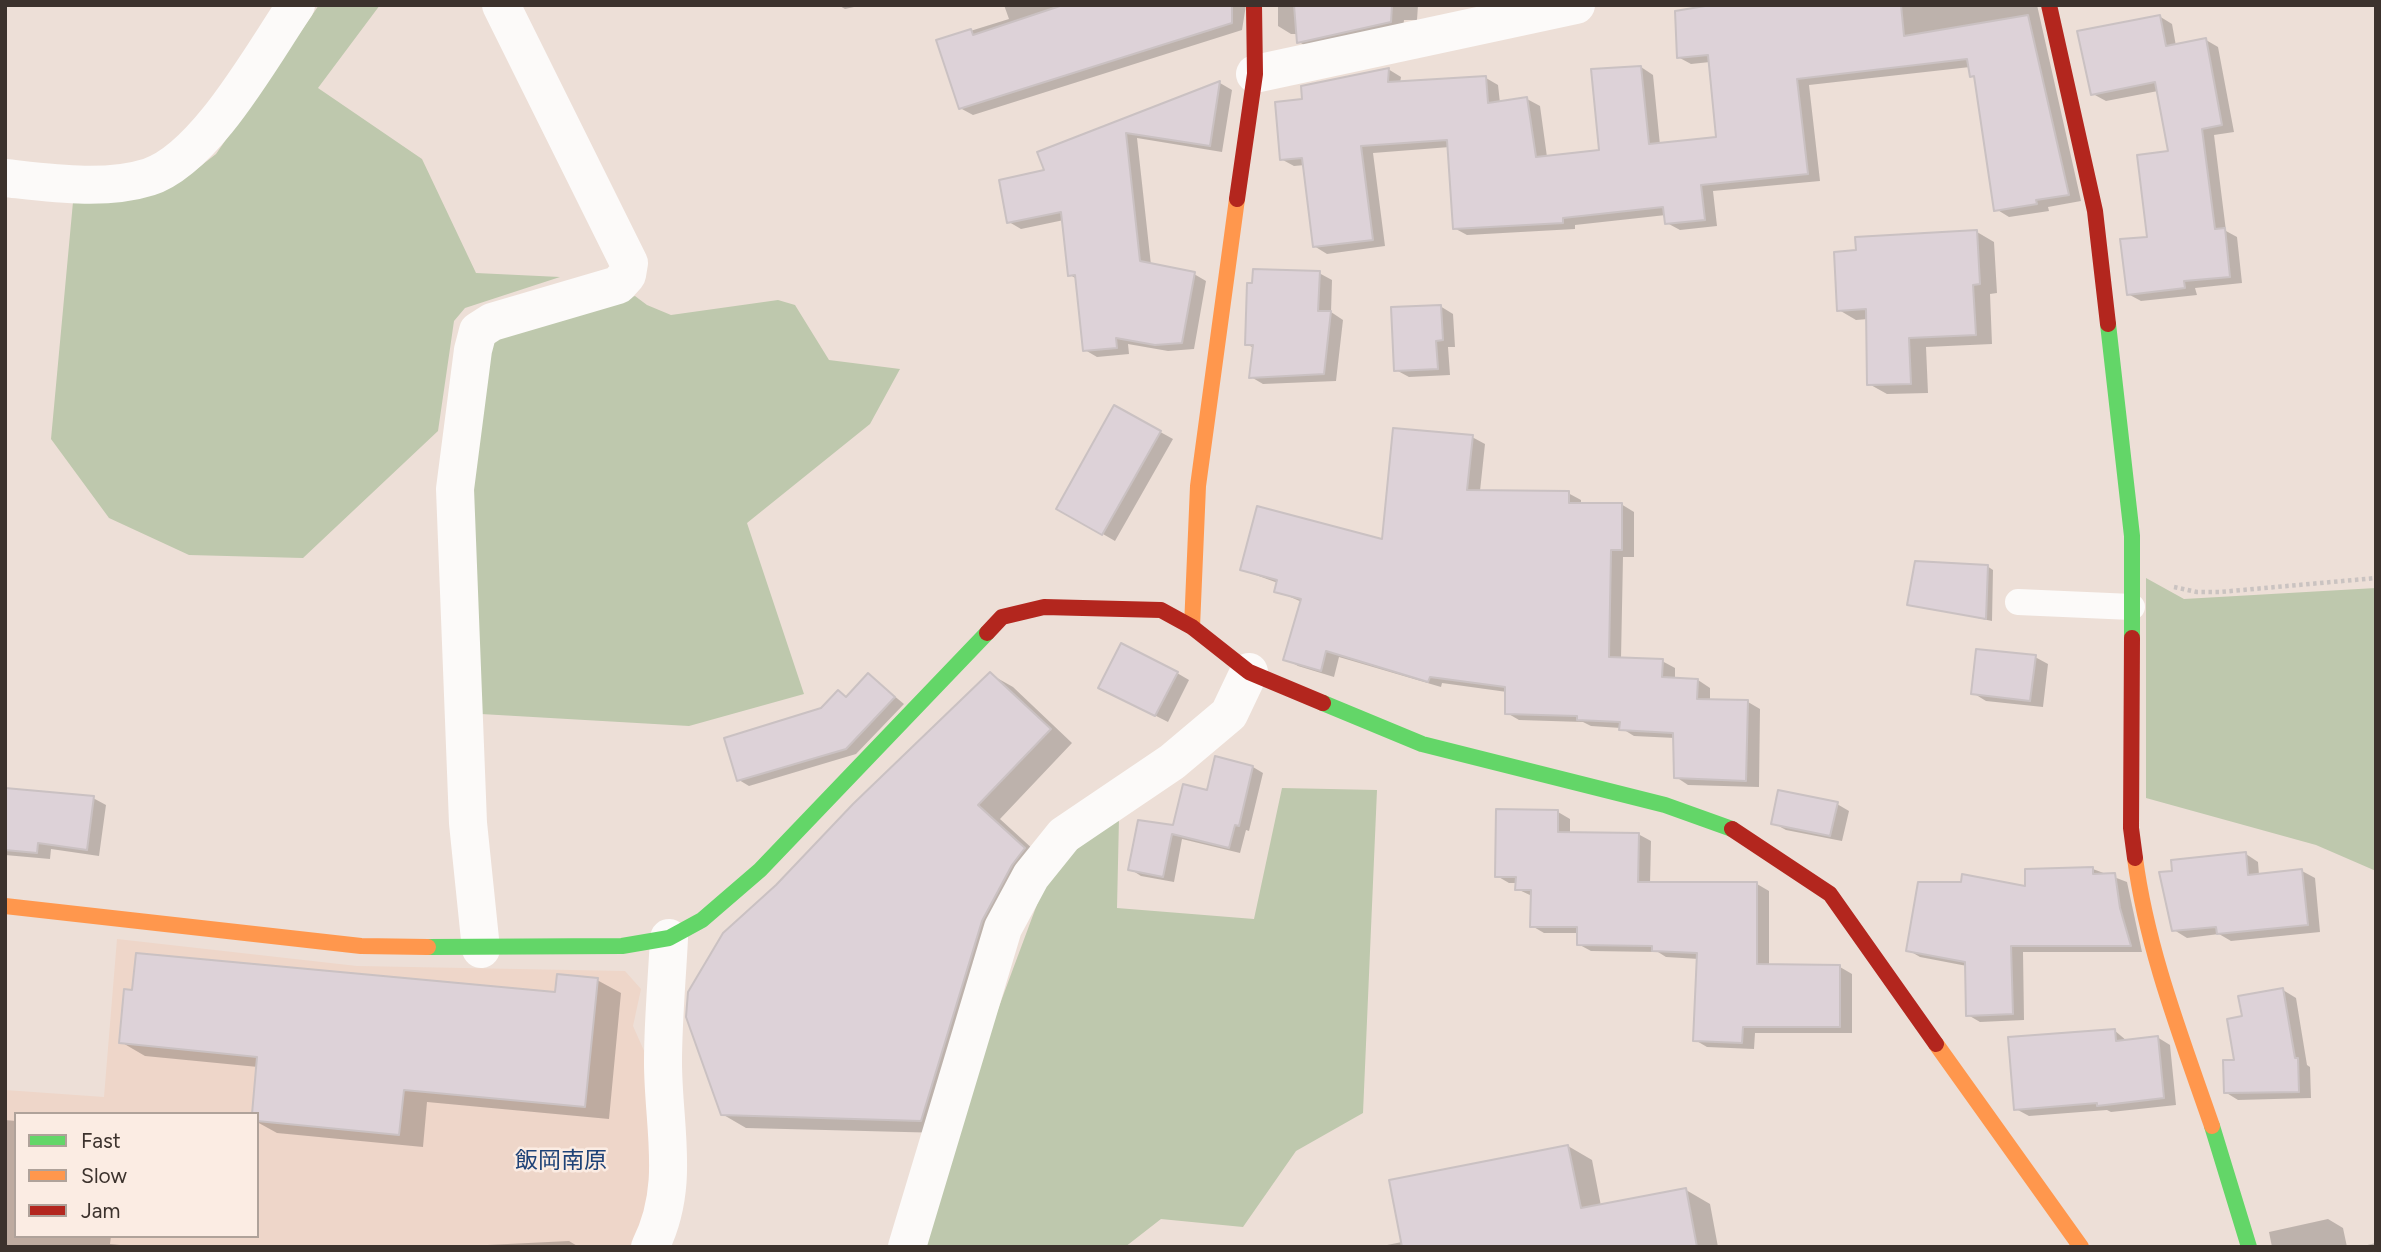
<!DOCTYPE html>
<html>
<head>
<meta charset="utf-8">
<style>
  body { margin:0 }
  #map { position:relative; width:2381px; height:1252px; overflow:hidden; background:#eddfd7; font-family:Figtree,sans-serif }
  canvas { display:block }
  .frame { position:absolute; inset:0; border:7px solid #3c322d; pointer-events:none }
  .legend { position:absolute; left:14px; top:1112px; width:245px; height:126px; box-sizing:border-box; background:#fbece3; border:2px solid #afa29a; margin:0; padding:9px 12px; list-style:none; font-size:21px; color:#3c322d }
  .legend li { display:flex; align-items:center; gap:14px; height:35px }
  .legend b { width:35px; border:2px solid #afa29a }
</style>
</head>
<body>
<div id="map">
<canvas width="2381" height="1252"></canvas>
<div class="frame"></div>
<ul class="legend">
<li><b style="height:9px;background:#63d668"></b>Fast</li>
<li><b style="height:9px;background:#ff974d"></b>Slow</li>
<li><b style="height:9px;background:#b3261e"></b>Jam</li>
</ul>
</div>
<script>
const context = document.querySelector('canvas').getContext('2d');
context.lineJoin = 'round';
function fillPath(path, color) { context.fillStyle = color; context.fill(path, 'evenodd'); }
function trace(path, color, width, dash) { context.strokeStyle = color; context.lineWidth = width; context.lineCap = dash ? 'butt' : 'round'; context.setLineDash(dash || []); context.stroke(path); }
function drawText(font, color, halo, rows, align = 'center') {
  context.font = font + ' Figtree,"Noto Sans JP",sans-serif'; context.lineWidth = 5; context.setLineDash([]); context.textBaseline = 'middle'; context.strokeStyle = halo; context.fillStyle = color; for (const [text, x, y, turn = 0] of rows) {
    context.save(); context.translate(x, y); context.rotate((+turn || 0) * Math.PI / 180); context.textAlign = isNaN(turn) ? turn : align; if (halo) context.strokeText(text, 0, 0); context.fillText(text, 0, 0); context.restore();
  }
}
fillPath(new Path2D(`
  M117 939 357 966 625 971 641 989 633 1026 649 1062 655 1182 636 1247H5V1090L104 1097ZM16 1114H257V1236H16Z`), '#eed6c9');
fillPath(new Path2D(`
  M319 5H380L318 88 422 159 476 273 560 277 465 308 454 321 438 431 303 558 189 555 109 518 51 439 73 202 180 182 216 154Z
  M635 296 647 305 671 315 778 300 795 305 829 360 900 369 870 424 747 523 804 694 689 726 481 714 469 511 486 354 499 337Z
  M2146 578 2184 599 2376 588V871L2316 845 2146 798Z
  M1282 788 1377 790 1363 1113 1296 1151 1243 1227 1161 1219 1125 1247H921L965 1098 1042 891 1074 851 1119 818 1117 908 1254 919Z`), '#bec8ad');
fillPath(new Path2D(`
  M838 5H863L845 9Z
  M1004 5H1246L1242 30 973 115 960 108 938 41 1009 19Z
  M1278 5H1418L1417 20H1404L1403 29 1311 49 1299 42 1298 34H1291L1278 26Z
  M1698 5H2037L2081 201 2048 207 2049 211 2009 217 1996 209 1976 78 1972 76 1970 67 1809 85 1820 181 1713 191 1717 226 1680 230 1667 223 1666 215 1575 225V229L1467 235 1454 228 1450 147 1373 153 1385 246 1327 254 1314 246 1305 165 1294 166 1281 159 1304 100 1388 69 1401 77 1400 83 1486 78 1498 85 1500 103 1527 99 1540 106 1547 157 1601 151 1641 67 1653 75 1660 145 1718 139 1710 62 1691 64 1678 57Z
  M2159 16 2172 24 2176 46 2206 40 2218 47 2234 132 2214 135 2226 231 2237 237 2242 283 2195 288 2197 295 2141 301 2128 294 2149 238 2170 153 2158 91 2106 101 2093 94Z
  M1220 83 1232 90 1222 152 1137 138 1151 265 1194 274 1206 281 1194 349 1168 351 1128 344 1129 354 1097 357 1085 350 1077 279 1070 275 1064 220 1021 229 1009 222 1046 171 1039 153Z
  M1977 232 1994 242 1997 293 1990 294 1992 344 1926 347 1928 393 1887 394 1869 384 1868 319 1856 320 1839 310Z
  M1319 273 1332 280 1331 312 1343 320 1336 381 1263 384 1251 377 1254 348 1246 344Z
  M1440 306 1453 314 1455 347H1448L1450 375 1409 377 1396 370Z
  M1115 407 1173 439 1115 541 1058 508Z
  M1472 437 1485 444 1480 491 1568 493 1581 500V504H1621L1634 512V557H1623L1621 659 1662 661 1675 668V679L1698 680 1710 688V701L1748 702 1760 709 1759 787 1688 785 1676 777 1675 738 1634 736 1621 728 1591 726 1583 722 1519 720 1507 713V692L1442 683 1441 687 1339 657 1334 677 1298 666 1285 659 1302 602 1276 591 1278 583 1242 570 1383 541Z
  M1987 566 1993 570 1992 621 1909 604Z
  M2035 657 2048 664 2043 707 1986 701 1973 693Z
  M1177 673 1189 680 1168 722 1113 694Z
  M990 674 1013 687 1072 743 1000 819 1047 862 944 1133 746 1128 722 1114 777 886Z
  M869 675 904 704 856 754 749 786 739 780 838 692 847 698Z
  M1253 767 1263 773 1249 831 1246 830 1240 853 1182 839 1174 882 1141 876 1130 869 1208 792Z
  M93 798 106 805 99 856 51 849 50 859 5 855V799Z
  M1837 804 1849 811 1842 841 1786 830 1773 823Z
  M1558 812 1570 819V834H1638L1651 841 1650 884H1757L1769 891V966L1840 967 1852 974V1033H1755L1754 1049 1707 1047 1695 1040 1699 959 1666 957 1658 952 1591 951 1578 944V933H1544L1532 926V896L1517 889 1518 883H1509L1497 876Z
  M2246 854 2258 862 2259 875 2302 871 2315 878 2320 932 2231 941 2219 934 2187 938 2174 930Z
  M2093 869 2127 882 2142 952H2023L2024 1020 1980 1022 1968 1015 1967 966 1920 957 1908 950 2027 888Z
  M597 980 621 993 609 1119 427 1102 423 1147 277 1133 257 1122 258 1067 145 1056 121 1042 557 994Z
  M2283 990 2296 998 2307 1065 2310 1067 2311 1098 2238 1100 2225 1092 2236 1061 2244 1018Z
  M2114 1030 2127 1041 2157 1037 2170 1045 2176 1105 2111 1112 2107 1110 2029 1116 2016 1109Z
  M5 1120 16 1121V1236H111L110 1244 140 1247H5Z
  M1568 1146 1592 1160 1601 1206 1686 1190 1710 1204 1718 1247H1377L1402 1242Z
  M2328 1219 2343 1228 2347 1247H2272L2269 1232Z
  M569 1241 579 1247H487V1245Z
  M2376 1243V1247H2359Z`), '#0003');
const building = new Path2D(`
  M1063 5H1232V23L959 109 936 40 971 29 973 35Z
  M1294 5H1392L1391 22 1297 43Z
  M1711 5H1901L1904 36 2028 15 2069 195 2036 200 2037 204 1994 211 1974 76 1970 77 1967 59 1797 79 1808 174 1701 185 1705 220 1665 224 1663 207 1563 218V223L1453 229 1447 140 1361 146 1373 240 1313 247 1302 158 1280 160 1275 102 1302 99 1301 86 1389 68 1388 82 1486 76 1488 103 1527 97 1536 157 1599 150 1591 69 1641 66 1649 144 1716 137 1708 55 1677 58 1675 11Z
  M2160 15 2166 46 2206 38 2222 125 2202 129 2215 229 2225 228 2230 277 2184 281 2185 288 2127 295 2120 239 2147 237 2137 155 2168 151 2155 82 2091 95 2077 31Z
  M1220 81 1210 146 1126 133 1140 261 1195 272 1182 343 1155 345 1116 338 1117 348 1083 351 1075 275 1068 276 1061 212 1007 223 999 180 1044 170 1037 152Z
  M1977 230 1980 284 1973 285 1976 335 1909 338 1911 384 1867 385 1866 309 1837 311 1834 252 1856 250 1855 237Z
  M1253 269 1320 271 1318 311H1331L1324 374 1249 378 1253 345H1245L1247 283H1252Z
  M1441 305 1443 340 1436 341 1438 369 1394 371 1391 307Z
  M1114 405 1161 431 1102 535 1056 509Z
  M1393 428 1473 435 1467 490 1569 491V503H1622V550H1611L1609 657 1663 659 1662 677 1698 679 1697 699 1748 700 1746 781 1674 778 1673 733 1619 730 1620 722 1577 720V716L1505 714V687L1430 677 1428 682 1326 651 1321 671 1283 660 1301 599 1274 592 1277 580 1240 570 1257 506 1382 539Z
  M1915 561 1988 565 1986 619 1907 605Z
  M1121 643 1178 672 1155 716 1098 688Z
  M1976 649 2036 655 2030 701 1971 694Z
  M990 672 1051 729 978 805 1025 848 1012 865 982 921 921 1121 721 1115 686 1017 688 992 723 933 776 885 853 804Z
  M868 673 895 697 846 749 737 781 724 738 821 708 838 690 846 697Z
  M1215 756 1253 766 1239 826 1235 825 1229 848 1172 834 1163 877 1128 870 1138 820 1173 825 1183 784 1207 790Z
  M5 788 94 796 87 850 38 843 37 853 5 850Z
  M1778 790 1838 802 1830 836 1771 824Z
  M1496 809 1558 810V832L1639 833 1638 882H1757V964L1840 965V1027H1743L1742 1043 1693 1041 1697 953 1652 951V946L1577 945V927H1530L1531 890H1515L1516 877H1495Z
  M2246 852 2248 875 2302 869 2308 925 2217 934 2216 927 2172 931 2159 872 2172 871 2171 860Z
  M2093 867V874L2115 873 2120 908 2131 946H2011L2013 1014 1966 1016 1965 962 1906 951 1918 882H1961L1962 874 2025 886V869Z
  M136 953 555 992 557 974 598 978 585 1107 404 1090 399 1135 257 1121V1114H252L257 1057 119 1043 124 989 132 990Z
  M2283 988 2295 1058H2298L2299 1092 2224 1093 2223 1060H2234L2227 1019 2242 1016 2238 996Z
  M2115 1029 2116 1041 2158 1036 2164 1098 2097 1106V1103L2014 1110 2008 1037Z
  M1568 1145 1581 1208 1686 1188 1697 1247H1402L1389 1180Z`);
fillPath(building, '#ddd2d8');
trace(building, '#cac1c2', 2);
trace(new Path2D(`
  M2174 587 2197 592H2220L2376 578`), '#cac3c1', 4.5, [3.5, 3.5]);
trace(new Path2D(`
  M2018 602 2132 607`), '#fcfaf9', 26);
trace(new Path2D(`
  M1255 74 1576 5
  M5 178C51 183 105 191 149 177 206 158 262 55 296 5
  M481 949 468 823 455 489 473 350 478 331 492 322 618 285 627 275 629 263 501 5
  M650 1247C681 1186 663 1127 663 1062 663 1021 667 979 669 938
  M907 1247 1003 928 1031 876 1064 835 1172 762 1229 714 1249 672`), '#fcfaf9', 38);
trace(new Path2D(`
  M2108 324 2132 536V638
  M1323 703 1422 744 1665 805 1732 829
  M428 947 622 946 669 938 702 920 760 870 987 633
  M2212 1126 2249 1247`), '#63d668', 16);
trace(new Path2D(`
  M1192 627 1198 486 1237 199
  M2135 858C2147 950 2182 1039 2212 1126
  M5 906 361 946 428 947
  M1936 1044 2081 1247`), '#ff974d', 16);
trace(new Path2D(`
  M2049 5 2095 211 2108 324
  M1237 199 1255 74 1254 5
  M987 633 1002 617 1044 607 1161 610 1192 627 1249 672 1323 703
  M2132 638 2131 828 2135 858
  M1732 829 1830 894 1936 1044`), '#b3261e', 16);
drawText('23px', '#1e4277', '#fbece3', [
  ["飯岡南原",561,1161]
]);
</script>
</body>
</html>
